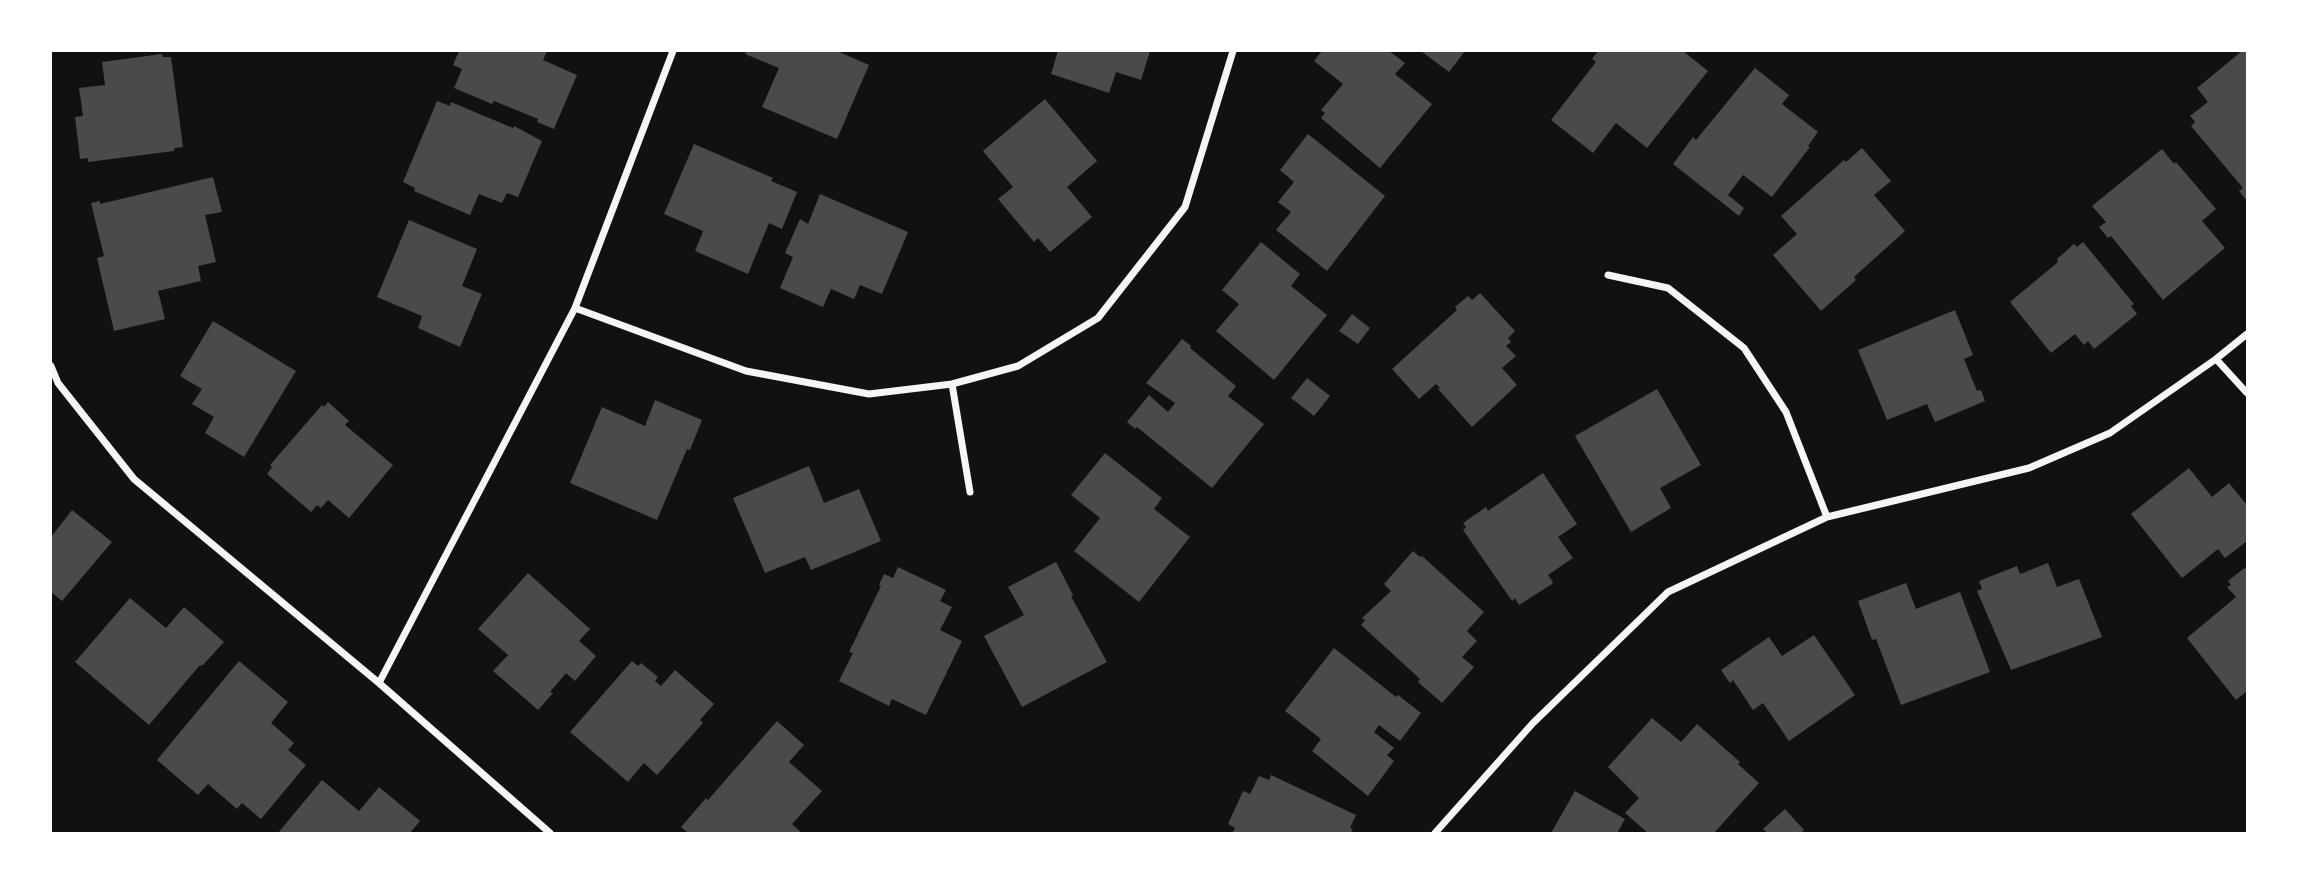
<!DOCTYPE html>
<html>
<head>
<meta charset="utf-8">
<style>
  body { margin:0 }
  #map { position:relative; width:2298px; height:884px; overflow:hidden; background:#111; font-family:Barlow,sans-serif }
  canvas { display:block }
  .frame { position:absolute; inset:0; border:52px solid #fff; pointer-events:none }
</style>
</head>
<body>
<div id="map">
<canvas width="2298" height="884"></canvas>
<div class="frame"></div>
</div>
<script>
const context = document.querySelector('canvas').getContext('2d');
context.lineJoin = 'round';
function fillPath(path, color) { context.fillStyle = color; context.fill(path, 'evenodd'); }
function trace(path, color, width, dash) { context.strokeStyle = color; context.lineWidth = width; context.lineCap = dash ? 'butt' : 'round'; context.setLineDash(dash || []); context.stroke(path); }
fillPath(new Path2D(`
  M459 51H547L543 60 577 75 554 129 537 122 538 119 494 101 492 104 454 88 462 69 453 65Z
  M747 51H837L869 65 837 139 762 107 779 68 745 54Z
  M1058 51H1150L1141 80 1116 72 1109 93 1051 74Z
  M1322 51H1389L1405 63 1395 74 1432 104 1380 168 1321 118 1325 113 1321 110 1343 84 1314 61Z
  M1421 51H1465L1449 72Z
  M1598 51H1683L1708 71 1647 148 1616 123 1593 153 1551 120 1596 62 1592 59Z
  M2242 51H2247V201L2239 191 2243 188 2191 126 2195 122 2190 116 2208 102 2197 88Z
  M162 54 163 57H171L183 147 175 148 174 151 88 162V158L80 159 75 117 83 116 79 88 105 85 102 62Z
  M1755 68 1789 95 1782 104 1818 132 1808 146 1810 147 1772 197 1743 175 1728 195 1744 208 1739 216 1673 164 1693 137 1696 140Z
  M1045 99 1097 161 1067 187 1092 217 1050 252 1038 238 1034 242 998 199 1013 187 983 151Z
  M437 101 450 106 451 102 513 128 514 126 542 141 518 197 507 193 502 203 479 194 470 215 414 191 415 188 403 182Z
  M1308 134 1385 196 1327 271 1276 230 1291 212 1278 202 1294 182 1280 170Z
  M694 144 773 178 771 181 797 192 782 229 769 223 748 274 695 251 703 231 664 214Z
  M1862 148 1891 181 1874 195 1905 231 1854 277 1856 280 1821 311 1773 255 1797 234 1781 216 1844 160 1846 162Z
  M2162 149 2174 164 2176 162 2216 209 2202 221 2225 248 2163 300 2111 236 2108 238 2099 227 2106 222 2092 206Z
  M213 177 222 212 205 215 216 262 198 266 201 281 158 291 165 319 114 331 97 258 104 256 91 203 100 201V204Z
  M820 194 908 232 882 294 860 285 854 299 831 289 823 307 780 288 793 257 785 253 800 219 808 224Z
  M409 220 477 249 462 286 482 294 460 347 418 328 422 316 377 297Z
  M1261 242 1300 274 1291 286 1327 315 1274 380 1216 331 1239 304 1222 290Z
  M2083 242 2134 304 2131 306 2137 314 2094 349 2088 341 2084 345 2075 334 2051 353 2010 302 2058 262 2057 259 2074 244 2077 247Z
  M1480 293 1515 331 1508 338 1511 342 1506 346 1516 356 1502 368 1517 385 1472 427 1438 389 1440 388 1436 384 1419 399 1392 369 1457 310 1455 307 1468 296 1472 300Z
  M1955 310 1973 355 1964 359 1977 391 1981 390 1985 401 1935 422 1927 404 1887 420 1858 350Z
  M1352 314 1370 328 1358 344 1339 331Z
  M213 321 296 371 244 457 205 433 214 417 192 404 202 389 180 376Z
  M1182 339 1191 346 1190 348 1236 386 1228 396 1264 424 1212 488 1137 427 1135 429 1127 422 1149 395 1168 412 1175 403 1146 383Z
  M1307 378 1330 396 1314 416 1291 398Z
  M1657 389 1701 465 1660 488 1671 508 1631 532 1575 436Z
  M655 400 702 420 690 450 687 449 657 520 570 483 602 407 645 426Z
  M328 402 349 421 345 425 393 465 349 518 328 500 321 508 317 505 311 512 267 474 272 467 270 465 322 405 324 407Z
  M1105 453 1162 498 1154 509 1190 537 1139 602 1074 551 1100 518 1071 495Z
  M809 466 824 503 859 489 881 541 811 570 805 557 765 573 733 498Z
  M2189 468 2212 497 2229 483 2247 505V541L2225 558 2218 549 2182 578 2131 514Z
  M1543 473 1577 524 1558 537 1573 558 1548 575 1553 582 1552 584 1519 605 1515 598 1512 601 1463 530 1466 527 1463 523 1486 507 1488 511Z
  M72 510 112 542 62 601 51 592V537Z
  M1413 551 1420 557 1422 556 1484 612 1467 631 1477 641 1462 657 1474 667 1442 703 1418 682 1420 679 1361 625 1365 620 1362 618 1391 591 1384 584Z
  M1056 562 1073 595 1071 596 1107 662 1022 707 984 636 1024 615 1008 587Z
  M2048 563 2057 587 2079 579 2102 637 2011 670 1977 591 1982 589 1979 581 2017 566 2020 574Z
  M2247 566V691L2236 700 2187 638 2236 597 2227 587 2231 585 2228 581Z
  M898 567 946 590 940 601 952 607 940 630 962 641 926 715 892 699 889 706 839 681 853 653 849 652 881 586 879 585 884 574 893 578Z
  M528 573 590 629 579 641 596 656 575 681 566 673 550 692 553 693 538 710 493 671 508 655 478 629Z
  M1906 583 1916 609 1960 592 1990 672 1901 705 1876 639 1872 640 1858 601Z
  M130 598 166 628 184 607 224 642 202 666 200 665 149 725 75 662Z
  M1814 635 1855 695 1789 741 1763 703 1753 710 1733 680 1730 683 1721 670 1769 637 1782 656Z
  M1334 648 1396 697 1398 695 1421 713 1400 741 1379 725 1374 732 1394 748 1387 755 1394 761 1368 796 1312 751 1321 739 1285 711Z
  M239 661 288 702 271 723 294 743 288 750 306 765 261 819 242 803 237 809 208 784 198 795 157 760Z
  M632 661 638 666 641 663 658 677 655 681 661 686 675 670 714 704 700 720 703 723 657 775 644 763 628 782 570 732Z
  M1652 718 1681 742 1697 724 1740 762 1738 764 1759 783 1714 833H1648L1625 813 1639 798 1608 767Z
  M777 721 804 745 789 762 822 791 792 824 802 833H688L681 827 706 798 708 800Z
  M1271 775 1356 815 1350 828 1353 829 1351 833H1232L1235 828 1228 824 1243 791 1250 794 1259 776 1269 780Z
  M322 780 359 811 379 787 420 821 410 833H278Z
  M1575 791 1625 819 1617 833H1551Z
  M1785 809 1804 830 1801 833H1767L1763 829Z`), '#4a4a4a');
trace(new Path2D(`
  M1608 275 1668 288 1744 348 1786 412 1827 517
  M575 308 746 371 869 394 952 384 1018 366 1098 318 1185 207 1233 51
  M2216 359 2247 393
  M51 366 58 383 134 479 379 683 550 833
  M952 384 970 492
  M379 683 575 308 673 51
  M1435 833 1533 723 1668 592 1827 517 2029 468 2110 433 2216 359 2247 334`), '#f5f5f5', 7);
</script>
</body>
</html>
